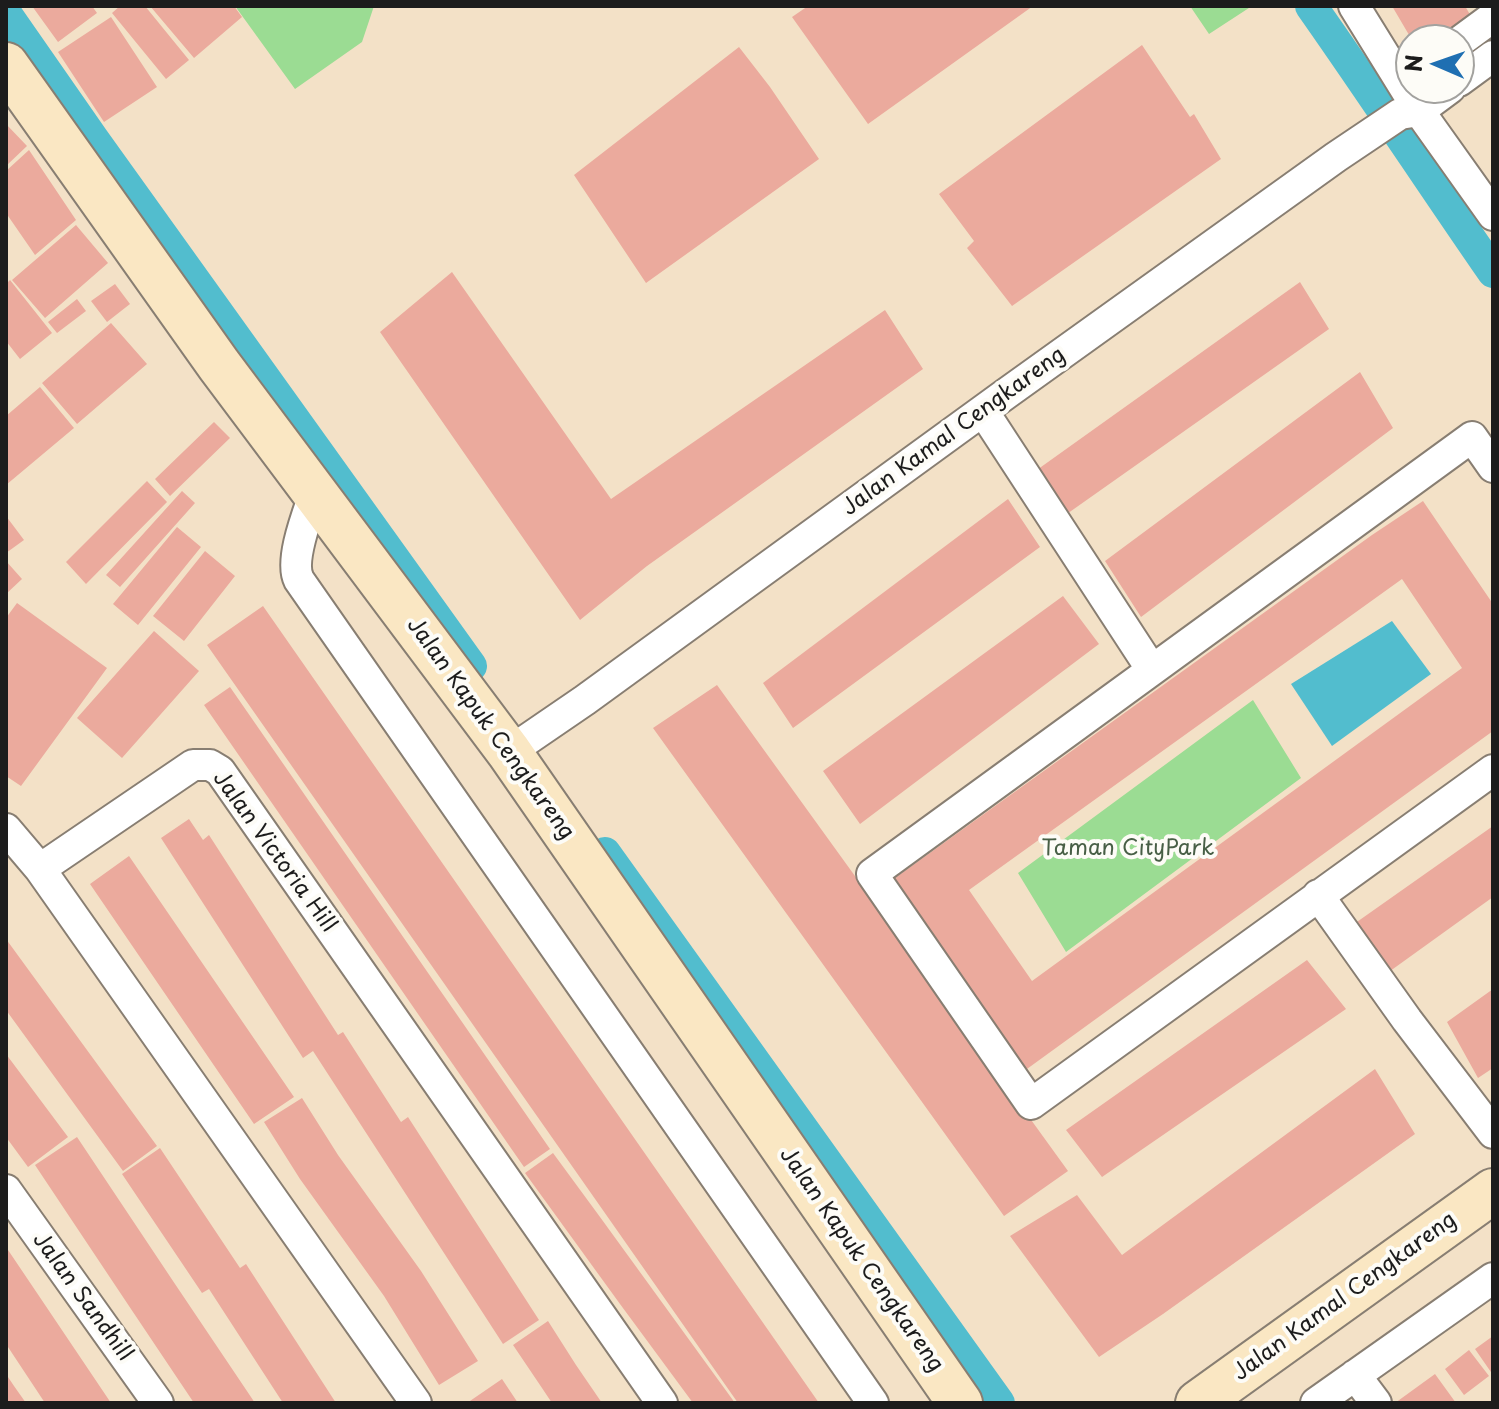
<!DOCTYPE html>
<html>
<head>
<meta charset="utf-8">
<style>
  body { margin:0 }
  #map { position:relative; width:1499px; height:1409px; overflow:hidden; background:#f3e1c7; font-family:"Playpen Sans",sans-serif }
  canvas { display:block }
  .frame { position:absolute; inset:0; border:8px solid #1c1c1c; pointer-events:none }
  .north { position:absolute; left:1395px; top:24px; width:80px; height:80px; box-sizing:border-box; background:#fdfcf7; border:2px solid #a3a29f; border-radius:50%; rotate:272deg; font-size:22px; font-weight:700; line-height:32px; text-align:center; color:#1c1c1c }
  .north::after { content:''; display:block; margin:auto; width:28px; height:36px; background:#1f6fb2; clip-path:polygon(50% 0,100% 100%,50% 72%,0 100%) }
</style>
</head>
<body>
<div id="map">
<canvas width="1499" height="1409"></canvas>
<div class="frame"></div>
<div class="north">N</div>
</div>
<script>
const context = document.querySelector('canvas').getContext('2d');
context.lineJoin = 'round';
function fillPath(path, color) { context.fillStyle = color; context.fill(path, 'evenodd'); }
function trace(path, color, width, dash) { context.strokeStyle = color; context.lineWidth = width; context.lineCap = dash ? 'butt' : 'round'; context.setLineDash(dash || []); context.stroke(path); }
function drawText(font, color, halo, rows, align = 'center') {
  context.font = font + ' "Playpen Sans",sans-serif'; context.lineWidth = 8; context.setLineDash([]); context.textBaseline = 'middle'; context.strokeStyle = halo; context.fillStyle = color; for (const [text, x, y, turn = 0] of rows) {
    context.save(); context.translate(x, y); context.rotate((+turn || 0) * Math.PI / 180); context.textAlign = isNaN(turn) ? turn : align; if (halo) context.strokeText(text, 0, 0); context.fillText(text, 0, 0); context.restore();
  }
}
fillPath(new Path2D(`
  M235 6H374L362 42 295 89Z
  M1190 6H1252L1209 34Z
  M1253 700 1301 778 1066 952 1018 873Z`), '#9bdc93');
fillPath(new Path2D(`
  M1392 621 1431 674 1332 746 1291 684Z`), '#52bdce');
trace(new Path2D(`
  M1311 6C1373 94 1432 184 1493 272
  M6 14 93 139 471 666
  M605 853 999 1403`), '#52bdce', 32);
fillPath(new Path2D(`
  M32 6H92L97 13 58 42Z
  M120 6H145L189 60 166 79 112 13Z
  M150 6H234L242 17 194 58Z
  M808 6H1033L868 124 792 17Z
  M1392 6H1465L1475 23 1447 40H1412Z
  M111 17 157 87 104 122 58 52Z
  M1142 45 1190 117 1194 114 1221 159 1012 306 967 248 974 241 939 194Z
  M739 47 770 87 819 159 646 283 574 175Z
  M6 124 27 146 6 166Z
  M29 150 76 220 35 255 6 213V171Z
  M76 225 108 263 45 318 12 280Z
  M452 272 611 499 885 310 923 369 647 566 580 620 380 332Z
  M10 280 52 333 20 359 6 341V284Z
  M1300 282 1329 329 1064 516 1034 472Z
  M115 284 130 304 107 322 91 301Z
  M77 299 86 311 57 333 48 322Z
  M111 323 147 364 77 424 42 383Z
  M1360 372 1393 428 1141 617 1105 561Z
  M40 387 74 428 6 485V416Z
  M214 422 230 438 170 496 155 479Z
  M147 481 167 502 86 584 66 562Z
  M182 491 195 503 120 587 106 575Z
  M1008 499 1040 547 793 728 763 683Z
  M1423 501 1493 604V731L1020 1074 888 883 1372 535ZM1402 579 1462 668 1032 981 969 890Z
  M6 516 24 540 6 553Z
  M177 527 201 547 138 625 113 604Z
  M205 551 235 576 184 641 153 616Z
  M6 561 22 579 6 594Z
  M1063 596 1099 644 860 824 823 771Z
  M17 603 107 668 21 786 6 776V618Z
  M263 606 556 1026 819 1403H738L207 645Z
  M154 631 199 671 122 758 77 718Z
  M717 685 1068 1171 1004 1216 653 728Z
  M230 687 550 1149 524 1167 204 705Z
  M189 819 203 840 209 835 338 1035 343 1032 401 1122 408 1117 539 1320 503 1344 313 1051 303 1058 161 838Z
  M1493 826V897L1386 974 1354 924Z
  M129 856 294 1097 254 1124 90 884Z
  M6 939 157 1146 123 1171 6 1010Z
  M1307 960 1346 1009 1102 1177 1066 1130Z
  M1493 989V1068L1478 1078 1447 1022Z
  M6 1054 68 1137 28 1167 6 1137Z
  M1375 1069 1415 1134 1163 1314 1099 1357 1010 1236 1077 1195 1122 1255Z
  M302 1098 338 1155 421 1271 478 1361 439 1385 384 1296 300 1179 264 1122Z
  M77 1137 175 1284 255 1403H194L133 1312 35 1165Z
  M160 1148 240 1268 246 1264 336 1403H283L209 1289 202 1293 122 1174Z
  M553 1153 600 1217 735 1403H693L620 1304 525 1173Z
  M6 1247 37 1293 111 1403H45L6 1344Z
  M548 1321 576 1365 602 1403H552L542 1388 513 1345Z
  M1493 1336V1375L1475 1349Z
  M1469 1350 1489 1376 1464 1395 1445 1369Z
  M6 1374 14 1386 26 1403H6Z
  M1435 1374 1456 1403H1395Z
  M502 1379 518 1403H467Z`), '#ebaa9d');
const street = new Path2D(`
  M1354 6 1419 111 1493 215
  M1459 42 1493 17
  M1459 81 1493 56
  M983 411 1152 670
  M1493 467 1472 437 872 874 1031 1104 1493 770
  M315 492C308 513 289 561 299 580L873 1403
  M509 752 585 700 1007 393 1336 157 1400 114 1419 111 1450 88
  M6 829 40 869
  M1318 895 1407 1020 1493 1133
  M6 1190 158 1403
  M1355 1375 1376 1403
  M416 1403 40 869 193 765H210L220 771 662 1403
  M1316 1403 1493 1278`);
const secondary = new Path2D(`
  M6 65 219 365 509 752 960 1403
  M1198 1403 1493 1191`);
trace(street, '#887e72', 34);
trace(secondary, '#887e72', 48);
trace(street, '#fff', 30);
trace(secondary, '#fae7c3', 44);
drawText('22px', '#1c1c1c', '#fdfcf7', [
  ["Jalan Kamal Cengkareng",954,432,-36],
  ["Jalan Kapuk Cengkareng",490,729,54],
  ["Jalan Victoria Hill",274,852,54],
  ["Jalan Kapuk Cengkareng",861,1260,55],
  ["Jalan Sandhill",82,1297,54],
  ["Jalan Kamal Cengkareng",1345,1297,-36]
]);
drawText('22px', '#485f46', '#fdfcf7', [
  ["Taman CityPark",1128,849]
]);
</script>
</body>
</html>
